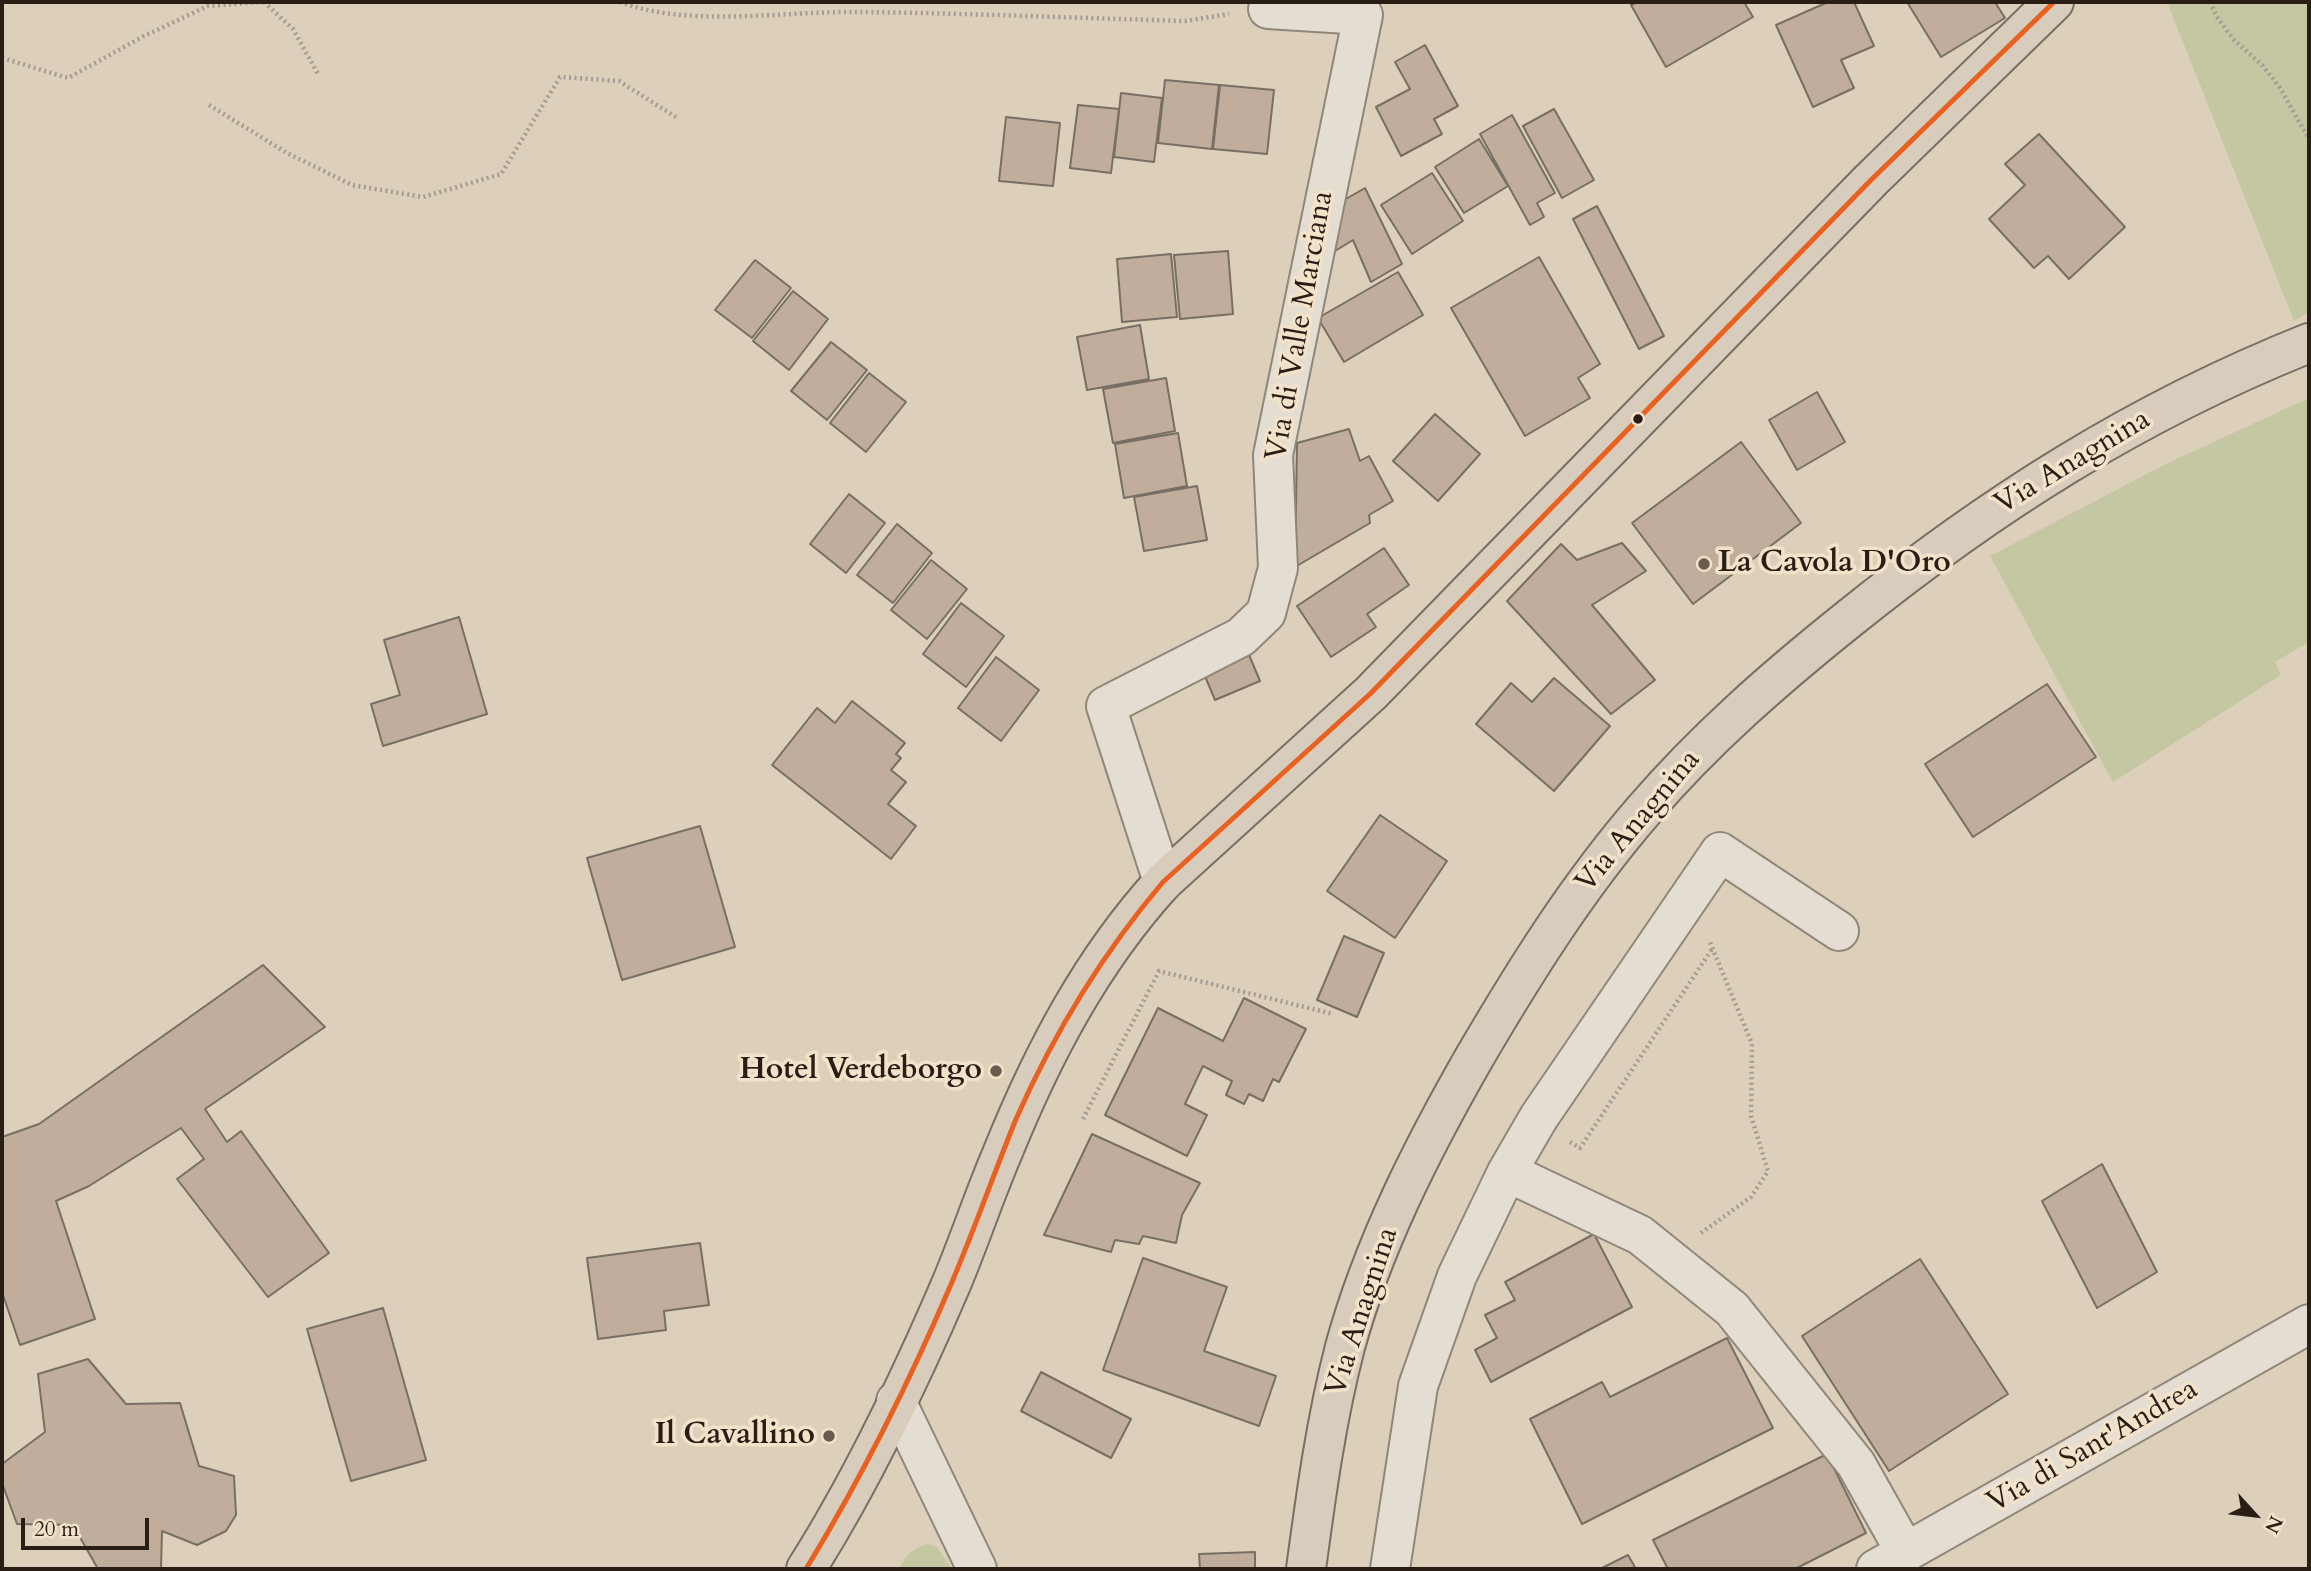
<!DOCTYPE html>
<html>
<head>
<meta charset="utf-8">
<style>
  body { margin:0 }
  #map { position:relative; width:2311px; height:1571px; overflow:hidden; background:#ddd0ba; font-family:Cardo,serif }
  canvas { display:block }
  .frame { position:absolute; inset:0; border:4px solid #291e16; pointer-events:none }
  .north { position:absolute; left:2220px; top:1480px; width:70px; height:70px; -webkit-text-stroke:5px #f2e2c9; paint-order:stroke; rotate:117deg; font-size:19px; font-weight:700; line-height:28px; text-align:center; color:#291e16 }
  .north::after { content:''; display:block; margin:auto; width:24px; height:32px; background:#291e16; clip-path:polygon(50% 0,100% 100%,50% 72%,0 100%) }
  .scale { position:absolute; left:21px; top:1518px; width:128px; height:32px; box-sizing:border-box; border:4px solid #291e16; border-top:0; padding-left:9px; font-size:21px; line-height:24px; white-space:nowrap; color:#291e16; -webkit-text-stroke:5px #f2e2c9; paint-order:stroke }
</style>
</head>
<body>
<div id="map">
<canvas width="2311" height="1571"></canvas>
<div class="frame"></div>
<div class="north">N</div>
<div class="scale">20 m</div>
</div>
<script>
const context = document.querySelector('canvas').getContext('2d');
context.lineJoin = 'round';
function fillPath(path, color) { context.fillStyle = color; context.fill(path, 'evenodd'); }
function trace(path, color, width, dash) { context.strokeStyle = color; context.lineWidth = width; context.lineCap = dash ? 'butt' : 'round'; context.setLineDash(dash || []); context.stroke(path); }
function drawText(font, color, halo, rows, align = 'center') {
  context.font = font + ' Cardo,serif'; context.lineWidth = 7; context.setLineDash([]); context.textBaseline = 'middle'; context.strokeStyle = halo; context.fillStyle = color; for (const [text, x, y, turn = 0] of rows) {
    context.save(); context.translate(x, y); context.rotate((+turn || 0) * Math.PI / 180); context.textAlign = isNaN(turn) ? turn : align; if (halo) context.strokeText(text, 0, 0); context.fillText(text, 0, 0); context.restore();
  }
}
fillPath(new Path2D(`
  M2167 2H2309V312L2294 321Z
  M2309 398V642L2275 662 2281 675 2113 782 1990 556 2166 464Z
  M927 1544 937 1547 952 1569H899C905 1556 913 1548 927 1544Z`), '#c5c6a2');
const building = new Path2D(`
  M1637 2H1744L1753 17 1666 67 1631 5Z
  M1828 2H1854L1874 46 1841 60 1854 88 1813 107 1776 25Z
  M1907 2H1995L2005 18 1941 57Z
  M1425 45 1458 106 1434 119 1442 134 1401 156 1376 107 1410 89 1395 62Z
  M1165 80 1219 85 1212 149 1158 143Z
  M1220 85 1274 90 1267 154 1213 149Z
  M1121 93 1162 98 1154 162 1114 157Z
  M1078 105 1119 109 1111 173 1070 168Z
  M1554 109 1594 180 1562 198 1523 126Z
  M1512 115 1555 193 1537 203 1544 217 1530 225 1480 134Z
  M1006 117 1060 123 1053 186 999 181Z
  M2039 134 2125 227 2069 279 2048 256 2034 268 1989 219 2025 185 2005 164Z
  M1479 139 1508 186 1464 213 1435 167Z
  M1432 173 1463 221 1412 254 1381 205Z
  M1365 188 1402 264 1371 282 1353 240 1335 251 1330 242 1337 204Z
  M1597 206 1664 336 1639 349 1573 219Z
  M1228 251 1233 314 1180 319 1174 255Z
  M1171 254 1177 317 1122 322 1117 259Z
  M1539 257 1600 364 1578 378 1590 398 1525 436 1451 308Z
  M755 260 791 288 752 338 715 310Z
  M1398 272 1423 315 1344 362 1318 318Z
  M793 291 828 319 789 370 753 341Z
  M1140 325 1149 379 1087 390 1077 337Z
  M831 342 867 370 827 420 791 391Z
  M869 373 906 402 866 452 830 423Z
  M1166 378 1175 431 1113 443 1103 389Z
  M1817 392 1845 442 1797 470 1769 420Z
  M1435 414 1480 454 1438 501 1393 461Z
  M1349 429 1360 461 1369 456 1393 501 1369 515 1370 523 1295 567 1297 443Z
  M1178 433 1187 486 1124 498 1115 444Z
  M1741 442 1801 523 1693 604 1632 523Z
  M1197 486 1207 540 1144 551 1134 497Z
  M849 494 885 523 846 573 810 544Z
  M897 524 932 553 893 603 857 575Z
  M1622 543 1646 571 1592 605 1655 680 1611 714 1507 601 1561 544 1577 560Z
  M1384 548 1409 585 1367 614 1376 627 1331 657 1297 606Z
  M931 560 967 589 927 639 891 610Z
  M961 603 1004 636 966 687 923 654Z
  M459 617 487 714 383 746 371 704 400 695 384 640Z
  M1247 650 1260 681 1215 700 1202 669Z
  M996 657 1039 690 1001 741 958 708Z
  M1554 678 1610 726 1554 791 1476 724 1511 683 1532 702Z
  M2047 684 2096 757 1973 837 1925 764Z
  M852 701 905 743 896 754 901 758 891 770 906 782 888 804 916 826 891 859 772 765 817 708 835 723Z
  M1380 815 1447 861 1395 938 1327 891Z
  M700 826 735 947 622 980 587 858Z
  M1344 936 1384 953 1357 1017 1317 1000Z
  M263 965 325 1027 205 1109 227 1142 241 1131 329 1253 268 1297 177 1179 204 1159 181 1128 89 1186 56 1201 95 1319 20 1345 2 1292V1137L39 1124Z
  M1244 998 1306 1029 1279 1082 1273 1079 1263 1101 1249 1094 1244 1104 1226 1095 1232 1081 1203 1066 1185 1104 1207 1115 1187 1156 1105 1115 1158 1008 1223 1041Z
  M1092 1134 1200 1183 1182 1215 1176 1243 1143 1236 1139 1244 1115 1240 1111 1252 1044 1235Z
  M2102 1164 2157 1272 2097 1308 2042 1201Z
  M1594 1234 1632 1307 1491 1382 1475 1350 1497 1338 1485 1315 1515 1300 1505 1282Z
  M700 1243 709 1305 664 1311 666 1330 598 1339 587 1258Z
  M1143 1258 1227 1287 1204 1351 1276 1376 1259 1426 1103 1370Z
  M1920 1259 2008 1394 1889 1471 1802 1336Z
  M383 1308 426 1460 351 1481 307 1329Z
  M1727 1338 1773 1428 1582 1524 1530 1419 1602 1382 1610 1397Z
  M88 1359 126 1404 180 1403 199 1466 234 1476 236 1515 226 1531 197 1545 162 1531 161 1569H98L73 1525 17 1524 2 1483V1464L45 1432 38 1374Z
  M1041 1372 1131 1419 1111 1458 1021 1411Z
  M1827 1454 1866 1533 1795 1569H1668L1653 1540Z
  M1255 1552V1569H1200L1199 1554Z
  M1628 1555 1636 1569H1600Z`);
fillPath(building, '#c1ad9b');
trace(building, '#776f63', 2);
const minor = new Path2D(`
  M1163 882 1106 706 1241 637 1266 613 1278 568 1273 455 1363 15 1268 9
  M1507 1172 1640 1235 1732 1309 1856 1464 1906 1553
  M896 1401 977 1569
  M1390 1569 1418 1386 1457 1276 1507 1172 1539 1117 1720 852 1839 931
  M1876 1569 2309 1324`);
const major = new Path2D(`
  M806 1569C863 1479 910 1380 952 1282 970 1239 984 1196 1002 1154 1042 1055 1091 961 1163 882L1371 693 1871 180 2054 2
  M1306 1569C1316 1495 1326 1420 1345 1347 1373 1245 1422 1149 1474 1058 1525 971 1578 886 1644 810 1704 740 1774 679 1845 622 1990 505 2136 412 2309 343`);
trace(minor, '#8f877a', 42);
trace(major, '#776f63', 42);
trace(new Path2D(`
  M264 2 293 29 318 74
  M620 2C690 28 782 11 857 12 966 13 1076 18 1185 21L1229 14
  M2210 2 2217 17 2234 40 2262 65 2280 88 2309 139
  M2 58 68 78 144 36 208 6 261 2
  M209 105 287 153 352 185 423 197 501 174 560 77 619 81 679 119
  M1083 1119 1159 971 1333 1014
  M1570 1142 1580 1148 1712 949
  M1701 1233 1751 1197 1768 1171 1751 1116 1752 1044 1709 940`), '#a29b93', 4.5, [2, 3.5]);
trace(minor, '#e4ddd2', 38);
trace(major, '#d8cdbd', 38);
trace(new Path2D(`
  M806 1569C862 1477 910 1381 952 1282 975 1228 994 1173 1016 1119 1054 1033 1102 954 1163 882L1371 693 1871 180 2054 2`), '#e86121', 5);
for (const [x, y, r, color] of [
  [1638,419,6,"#291e16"],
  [1704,564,7,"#685c4f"],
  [996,1071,7,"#685c4f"],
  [829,1436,7,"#685c4f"]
]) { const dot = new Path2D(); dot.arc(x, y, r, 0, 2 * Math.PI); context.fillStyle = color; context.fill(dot); trace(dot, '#f2e2c9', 2.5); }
drawText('30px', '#291e16', '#f2e2c9', [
  ["Via di Valle Marciana",1301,326,-80],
  ["Via Anagnina",2073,463,-31],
  ["Via Anagnina",1639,822,-50],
  ["Via Anagnina",1363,1312,-72],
  ["Via di Sant'Andrea",2093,1447,-30]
]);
drawText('bold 30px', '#291e16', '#f2e2c9', [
  ["La Cavola D'Oro",1718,564,"left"],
  ["Hotel Verdeborgo",982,1071],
  ["Il Cavallino",815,1436]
], 'right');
</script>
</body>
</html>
